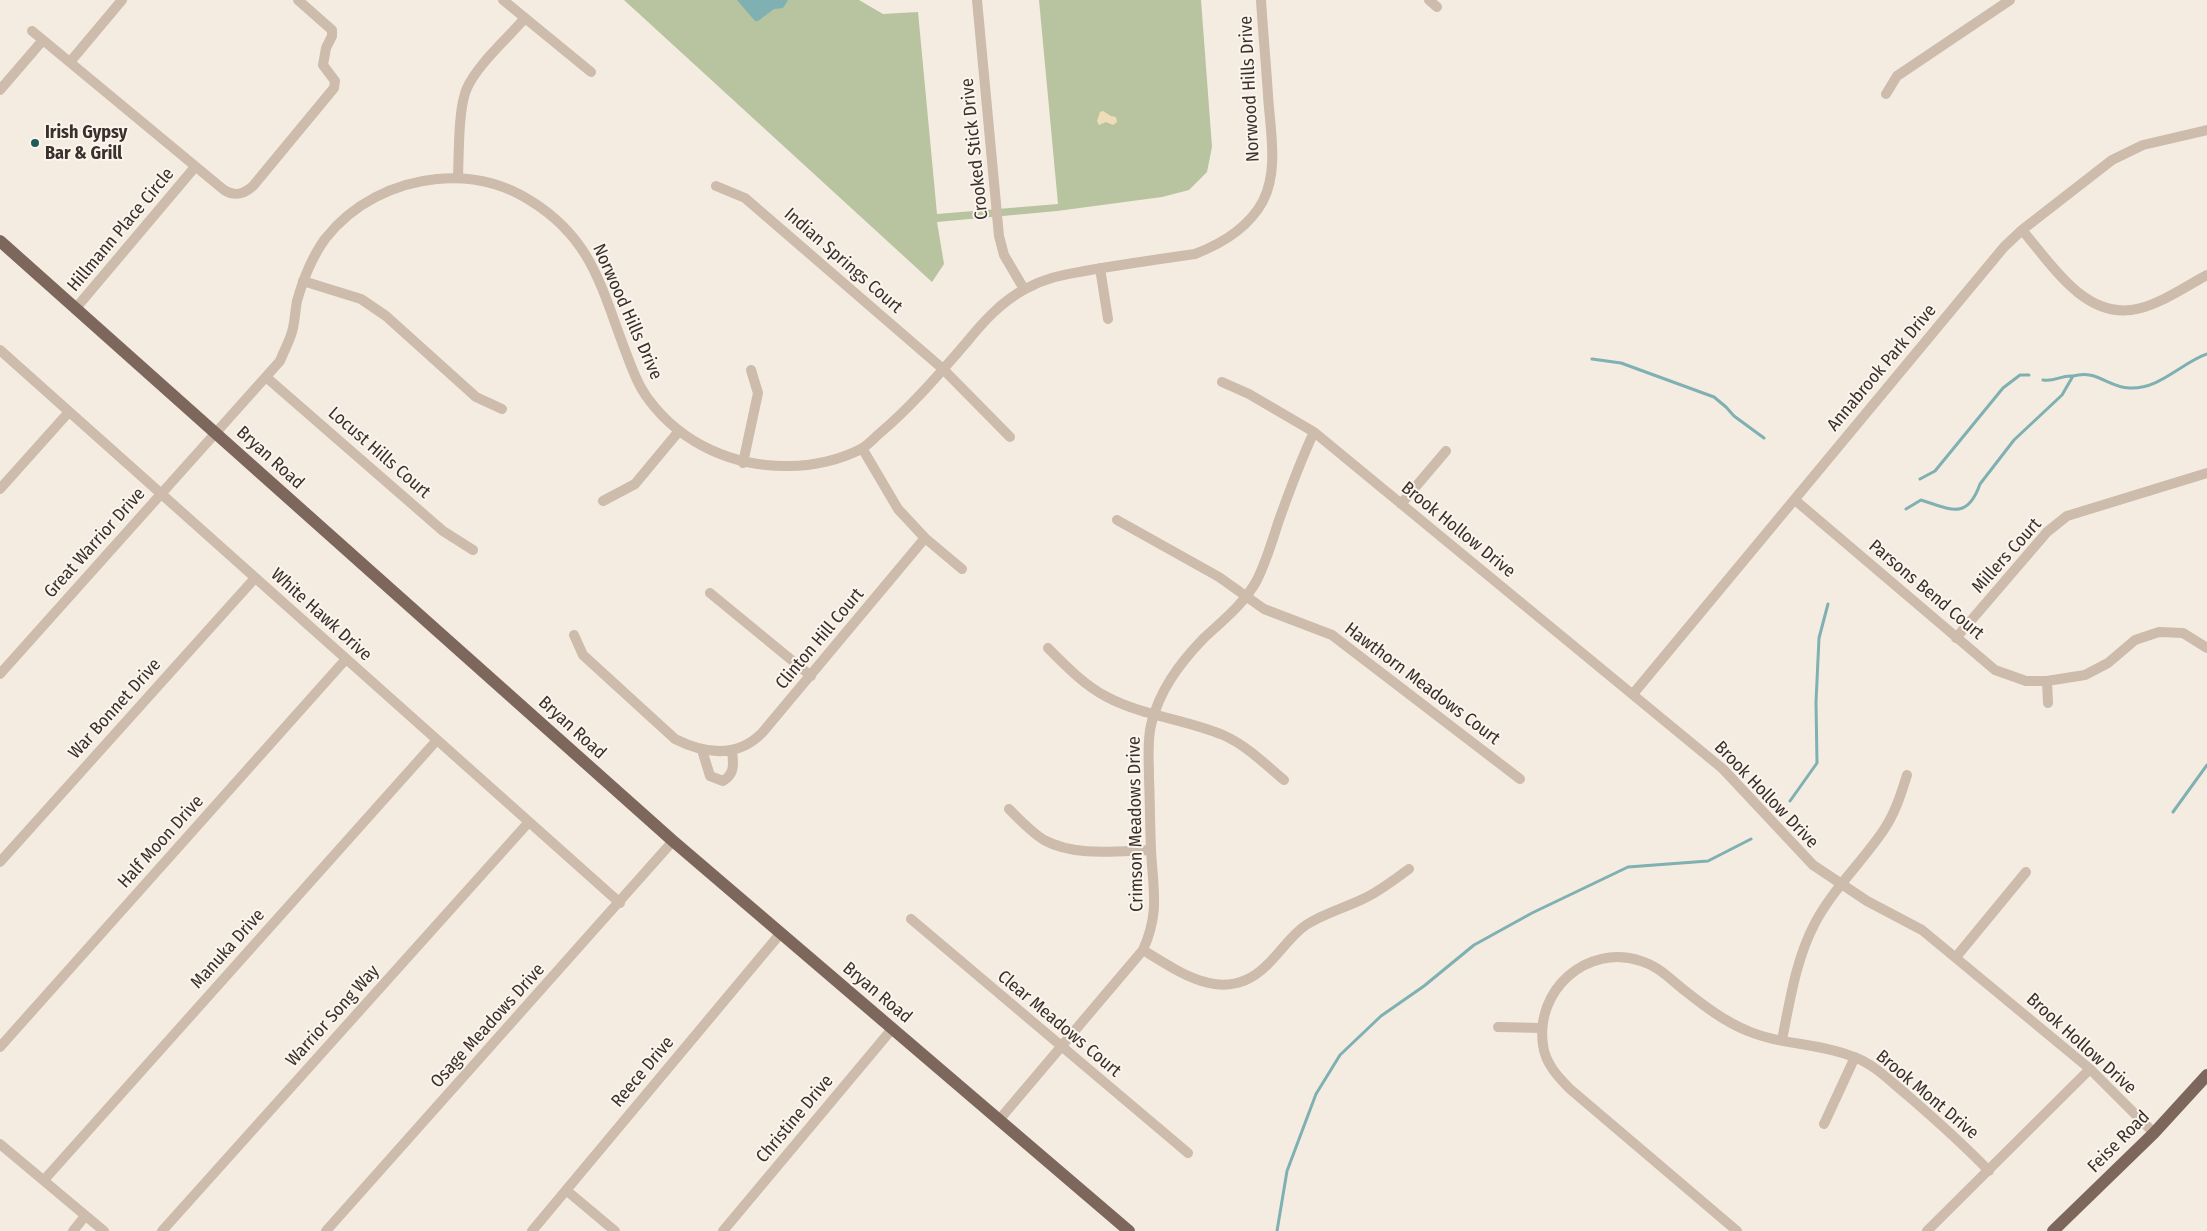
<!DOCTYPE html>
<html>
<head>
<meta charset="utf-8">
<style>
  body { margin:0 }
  canvas { display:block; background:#f4ebe1 }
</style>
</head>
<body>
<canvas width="2207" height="1231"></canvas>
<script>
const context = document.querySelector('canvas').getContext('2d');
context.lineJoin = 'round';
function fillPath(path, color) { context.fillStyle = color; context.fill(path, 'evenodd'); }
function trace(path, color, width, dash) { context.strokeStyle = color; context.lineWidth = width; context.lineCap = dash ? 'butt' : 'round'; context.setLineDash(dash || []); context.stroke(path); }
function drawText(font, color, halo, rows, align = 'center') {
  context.font = font + ' "Fira Sans Condensed",sans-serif'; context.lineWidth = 4; context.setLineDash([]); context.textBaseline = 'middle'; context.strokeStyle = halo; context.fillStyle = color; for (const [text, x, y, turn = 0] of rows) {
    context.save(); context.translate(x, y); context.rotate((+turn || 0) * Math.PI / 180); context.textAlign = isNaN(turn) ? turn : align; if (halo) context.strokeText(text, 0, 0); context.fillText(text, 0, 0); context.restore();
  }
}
fillPath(new Path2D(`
  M624 0H859L883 14 918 12 937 214 1058 204 1039 0H1201L1212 147 1207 172 1189 190 1162 197 1057 211 937 222 944 264 932 282Z`), '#b8c4a0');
fillPath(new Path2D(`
  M1103 111 1111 116 1116 117 1117 122 1113 125 1106 122 1099 125 1097 121 1100 112Z`), '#efdcb8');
fillPath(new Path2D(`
  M737 0H788L783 8 774 9 758 21H755Z`), '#7fb0b2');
trace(new Path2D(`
  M1592 359 1621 363 1714 397 1726 407 1734 416 1764 438
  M2043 380C2055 382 2061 375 2073 376
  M1920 479 1935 471 2003 388 2020 375H2029
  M1906 509 1921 500C1950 509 1967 521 1980 484L2014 440 2062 395 2073 376C2096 369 2108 387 2129 388 2159 390 2181 363 2207 354
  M1790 801 1817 763 1816 702 1819 638 1828 604
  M2173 812 2207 765
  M1277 1231 1287 1171 1316 1094 1340 1055 1381 1016 1424 986 1474 945 1532 913 1628 867 1708 861 1751 839`), '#7fb0b2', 3);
trace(new Path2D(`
  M503 0 591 72
  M977 0 999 236 1004 255 1024 289
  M1429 0 1437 7
  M32 31 43 40
  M70 62 122 0
  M0 90 43 40 224 190C235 197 244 194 253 186L334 88 335 81 323 65 326 48 332 36V30L298 0
  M1886 94 1897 76 2010 0
  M458 177C459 154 458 108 467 88 478 64 507 39 524 19
  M716 186 745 198 943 369 1010 437
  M2022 230C2050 262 2082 316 2131 310 2155 308 2186 286 2207 275
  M1100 268 1108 319
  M303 281 361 299 386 316 476 397 502 409
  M76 308 195 167
  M0 350 620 903
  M266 377 443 531 473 550
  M1222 382 1249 394 1314 432 1723 769 1813 865 1867 901 1922 930 2090 1069 2154 1133
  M862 448 898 509 925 538 962 569
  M743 463 758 393 751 370
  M0 489 68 413
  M1795 500 1995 670 2026 681H2047L2085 675 2108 663 2135 640 2159 632 2183 633 2207 648
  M603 501 635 484 679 431
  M1401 504 1446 451
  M1117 520 1219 577 1264 609 1332 635 1520 779
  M710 593 811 676
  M574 635 583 655 675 739C705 754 737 758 762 733L925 538
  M1956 638 2047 532 2067 516 2207 473
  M1048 648C1066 666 1084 685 1107 697 1143 716 1185 719 1223 735 1246 745 1265 764 1284 780
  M0 674 280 361C284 351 289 342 292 332 295 322 295 311 297 301 303 280 312 257 325 239 352 204 394 183 437 179 470 176 503 183 531 201 592 239 601 287 625 350 631 366 638 386 649 400 682 444 734 467 789 466 813 466 840 460 861 449 868 445 874 438 880 433 912 406 939 374 966 343 983 322 1001 302 1025 289 1049 276 1065 275 1090 270 1125 264 1160 259 1195 254 1221 244 1249 227 1263 201 1279 170 1270 129 1268 95 1266 64 1263 32 1261 0
  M2047 681 2048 703
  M1633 694 2004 247 2022 230 2112 160 2143 145 2207 130
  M702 750 710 776 723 781C736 773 733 763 732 750
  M1009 809C1020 820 1031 832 1044 840 1075 857 1117 851 1151 850
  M0 862 255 578
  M911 919 1188 1153
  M1143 950C1181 973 1225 1006 1266 966 1280 953 1290 936 1306 925 1324 913 1345 908 1365 898 1380 891 1395 879 1409 869
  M1956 957 2026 872
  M1498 1027 1542 1028
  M1782 1040C1790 1000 1796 959 1815 923 1833 889 1862 862 1883 831 1895 814 1901 794 1907 775
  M0 1047 346 659
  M999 1120 1143 950C1160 912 1153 890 1151 850 1150 826 1150 802 1149 778 1149 761 1147 742 1151 725 1159 691 1179 664 1203 639 1222 621 1244 604 1257 580 1266 562 1272 542 1278 523 1289 492 1300 462 1314 432
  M1824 1124 1855 1057
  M0 1144 104 1231
  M44 1180 437 740
  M566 1190 615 1231
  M73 1231 85 1216
  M162 1231 528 823
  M326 1231 673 841
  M532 1231 780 934
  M723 1231 892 1029
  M1737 1231 1570 1089C1558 1077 1545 1063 1543 1045 1535 990 1587 943 1641 961 1658 966 1670 979 1684 990 1703 1005 1725 1022 1748 1031 1781 1045 1820 1043 1854 1057 1874 1064 1890 1081 1906 1094 1935 1119 1963 1144 1989 1171
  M1927 1231 2090 1069`), '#cdbbac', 10);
trace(new Path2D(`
  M0 241 673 841 1129 1231
  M2053 1231 2154 1133 2207 1075`), '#7d675c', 12);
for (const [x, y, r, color] of [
  [35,143,5,"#1f5a5e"]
]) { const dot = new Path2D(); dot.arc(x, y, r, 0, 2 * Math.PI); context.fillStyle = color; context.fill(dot); trace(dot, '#fbf5ee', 2); }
drawText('18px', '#3b302b', '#fbf5ee', [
  ["Norwood Hills Drive",1250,89,-93],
  ["Crooked Stick Drive",975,149,-96],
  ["Hillmann Place Circle",121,230,-50],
  ["Indian Springs Court",843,261,41],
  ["Norwood Hills Drive",627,312,66],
  ["Annabrook Park Drive",1882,368,-50],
  ["Locust Hills Court",379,453,41],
  ["Bryan Road",270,458,42],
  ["Brook Hollow Drive",1458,530,39],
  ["Great Warrior Drive",95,543,-48],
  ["Millers Court",2007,556,-48],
  ["Parsons Bend Court",1926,590,40],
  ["White Hawk Drive",321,615,42],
  ["Clinton Hill Court",820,639,-50],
  ["Hawthorn Meadows Court",1422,684,37],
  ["War Bonnet Drive",115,709,-48],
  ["Bryan Road",572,728,42],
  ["Brook Hollow Drive",1766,795,46],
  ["Crimson Meadows Drive",1136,824,-91],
  ["Half Moon Drive",161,842,-48],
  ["Manuka Drive",228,949,-48],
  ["Bryan Road",877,993,40],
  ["Warrior Song Way",333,1016,-48],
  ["Clear Meadows Court",1059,1024,40],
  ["Osage Meadows Drive",488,1026,-48],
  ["Brook Hollow Drive",2081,1044,42],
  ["Reece Drive",643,1072,-50],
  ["Brook Mont Drive",1927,1095,40],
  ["Christine Drive",795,1119,-50],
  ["Feise Road",2119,1142,-45]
]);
drawText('bold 18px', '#3b302b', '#fbf5ee', [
  ["Irish Gypsy",45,133],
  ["Bar & Grill",45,154]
], 'left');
</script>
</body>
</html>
